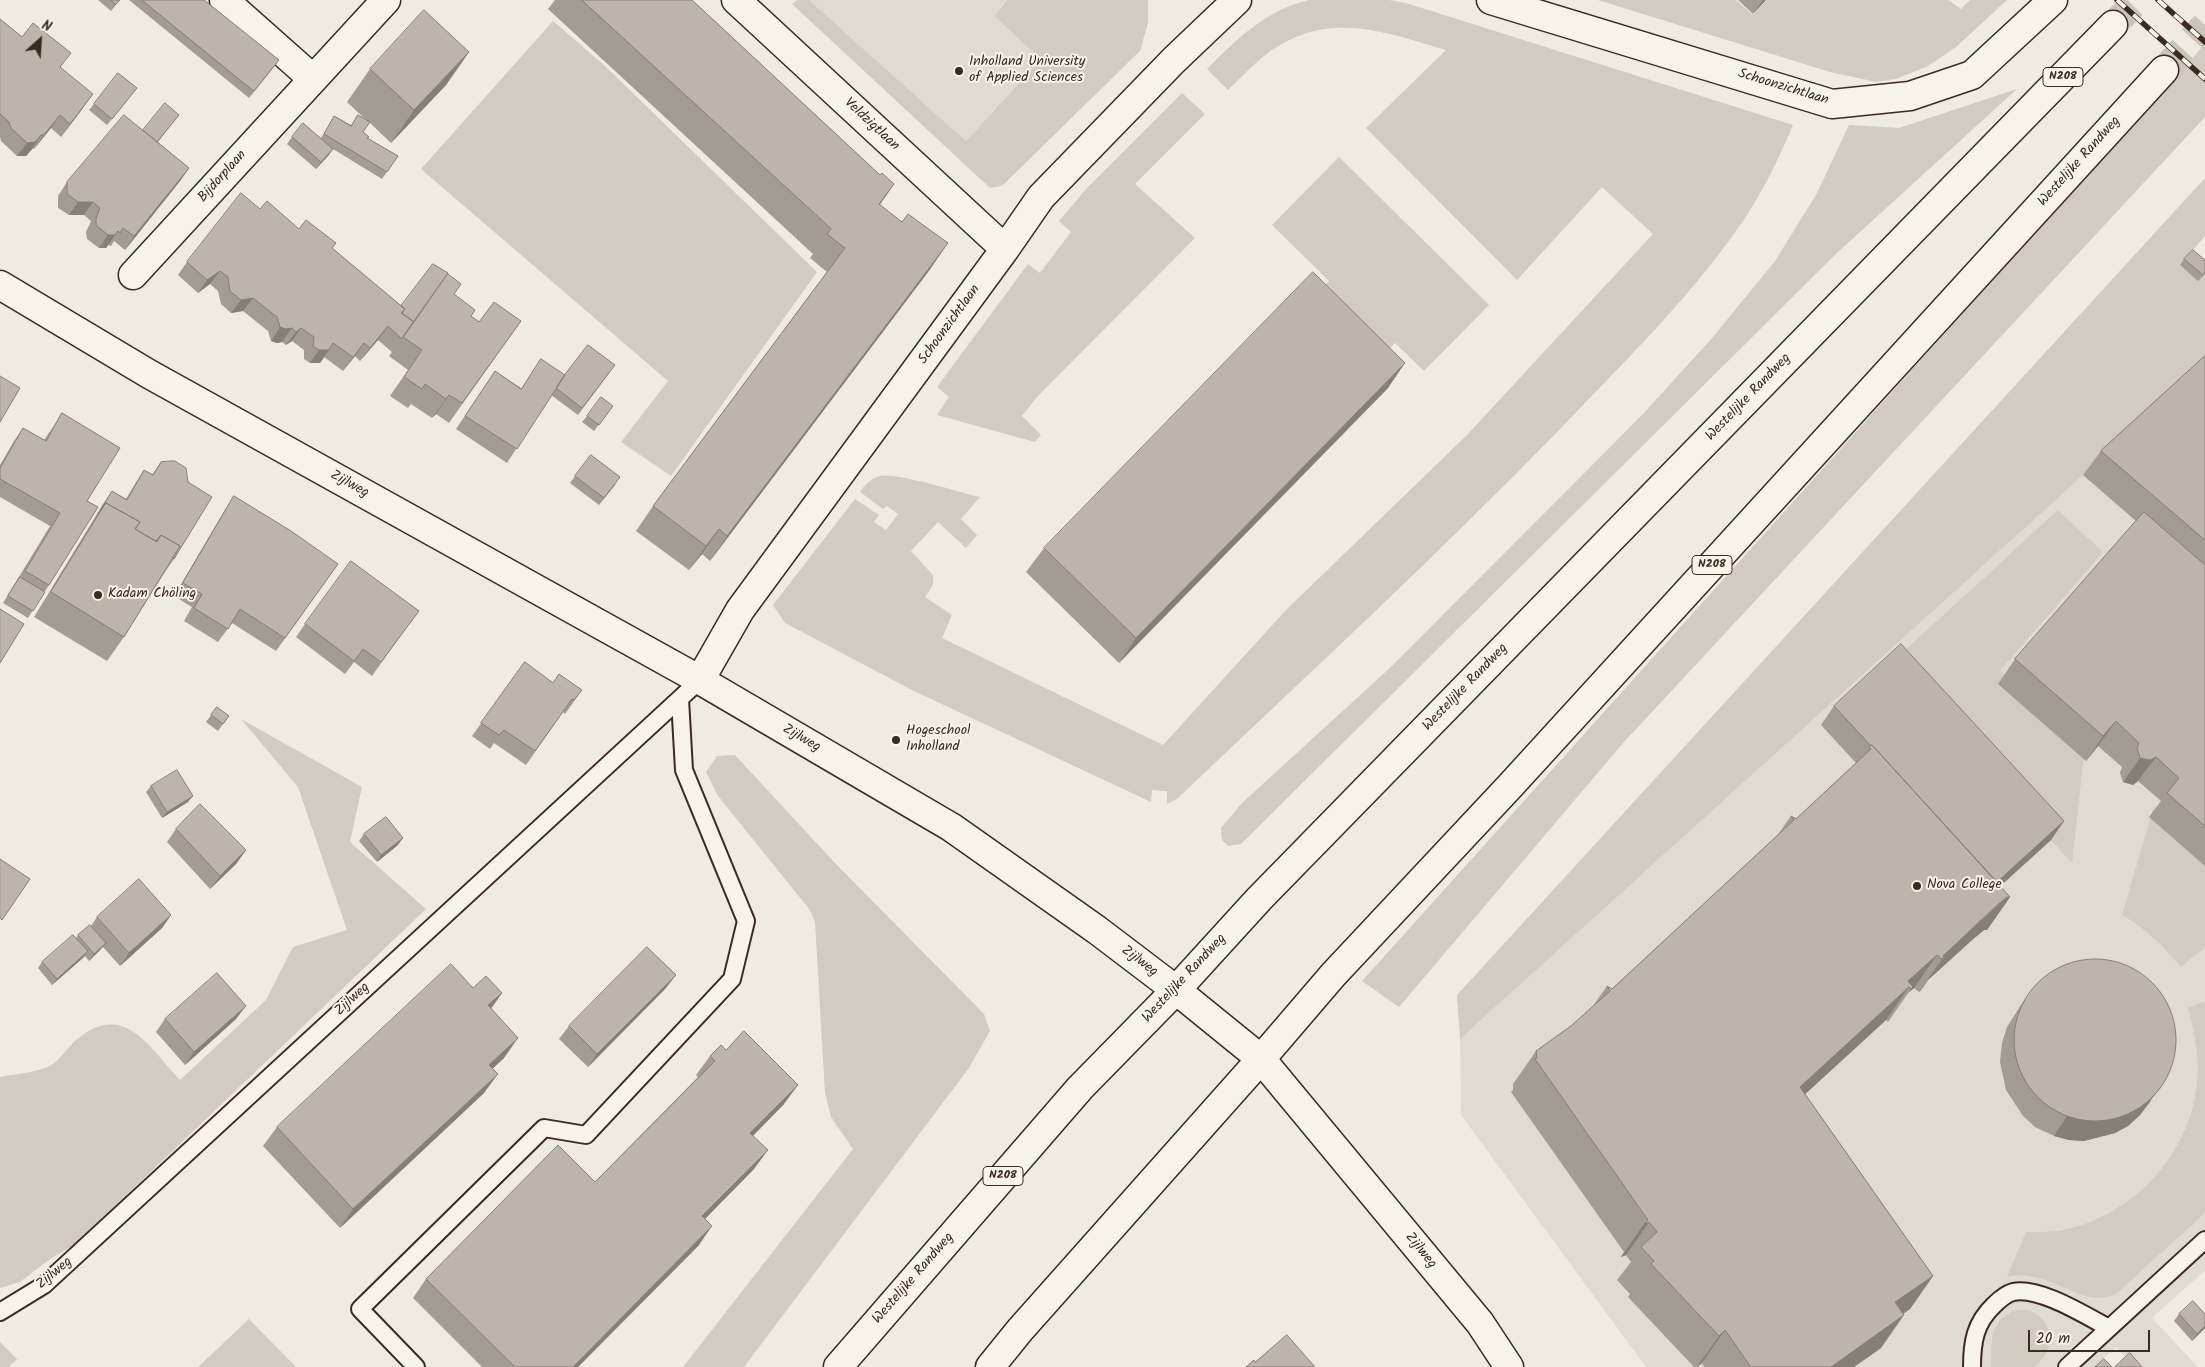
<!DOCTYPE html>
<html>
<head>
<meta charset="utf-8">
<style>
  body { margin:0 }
  #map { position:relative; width:2205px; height:1367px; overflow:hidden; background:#efebe0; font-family:Kalam,sans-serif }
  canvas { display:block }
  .north { position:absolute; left:15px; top:15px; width:50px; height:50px; -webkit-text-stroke:4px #f7f3e8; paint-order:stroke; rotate:26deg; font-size:14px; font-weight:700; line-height:20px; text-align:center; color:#3b2a1e }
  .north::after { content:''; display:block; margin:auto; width:18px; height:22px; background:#3b2a1e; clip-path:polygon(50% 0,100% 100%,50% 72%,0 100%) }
  .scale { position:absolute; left:2028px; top:1330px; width:122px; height:22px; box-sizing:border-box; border:2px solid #3b2a1e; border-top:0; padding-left:6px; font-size:15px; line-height:18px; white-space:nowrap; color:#3b2a1e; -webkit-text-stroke:4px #f7f3e8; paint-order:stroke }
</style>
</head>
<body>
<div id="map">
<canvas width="2205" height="1367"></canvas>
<div class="north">N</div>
<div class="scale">20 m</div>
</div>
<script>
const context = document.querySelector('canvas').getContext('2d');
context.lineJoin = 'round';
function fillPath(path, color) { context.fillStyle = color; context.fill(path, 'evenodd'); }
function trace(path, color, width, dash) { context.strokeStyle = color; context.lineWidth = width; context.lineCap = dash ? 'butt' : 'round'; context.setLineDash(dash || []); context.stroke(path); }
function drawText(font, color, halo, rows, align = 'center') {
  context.font = font + ' Kalam,sans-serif'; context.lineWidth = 4; context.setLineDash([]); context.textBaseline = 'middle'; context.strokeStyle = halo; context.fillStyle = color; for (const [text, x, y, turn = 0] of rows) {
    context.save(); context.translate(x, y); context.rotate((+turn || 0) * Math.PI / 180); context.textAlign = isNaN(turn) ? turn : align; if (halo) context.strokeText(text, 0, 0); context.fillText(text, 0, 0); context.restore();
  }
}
fillPath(new Path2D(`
  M809 0H1094L966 141Z
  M2205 365V1270L2152 1318 2198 1367H2135L2116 1347 2095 1367H1646L1461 1115 1460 1039Z`), '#e0dbd0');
fillPath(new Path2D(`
  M797 0H809L966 141 1041 59 994 16 1008 0H1148V23L1140 51 1005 183 1001 186 990 188 792 4Z
  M1309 0H1389L1406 3 1793 125C1780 156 1765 187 1747 215 1695 293 1626 360 1562 427 1438 555 1306 676 1177 799L1167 804V791L1152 790 1151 802 912 690 785 623 773 605 855 499 879 515 874 522 886 530 898 514 887 506 883 509 860 492C865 485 871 478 880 476 895 472 962 493 980 497L961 519 977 535 966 548 938 522 911 551 933 575V585L925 597 952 615 942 638 1163 745 1286 610 1467 435 1653 234 1602 187 1517 280 1366 128 1446 50C1378 29 1319 8 1258 61 1248 70 1238 80 1228 90L1207 69C1237 39 1266 10 1309 0Z
  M1598 0H1736L1753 15 1767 0H1948L1961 9 1970 0H2007L1956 47 1928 66 1896 79 1876 82 1830 72Z
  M553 21 605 66 817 272 671 476 621 442 668 381 421 169Z
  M2205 44V117L1624 742 1399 1007 1362 981Z
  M2017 89 1838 252 1241 844 1228 846 1222 840 1221 828 1242 803 1392 666 1643 414 1713 337 1775 261 1816 195 1849 125 1899 128Z
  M1182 93 1205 114 1135 184 1195 238 1036 398 1022 416 1041 435 1035 442 937 415 949 397 937 387 1028 264 1040 273 1071 232 1059 221 1087 188Z
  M1339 157 1489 305 1424 371 1395 343 1370 368 1306 305 1329 281 1272 225Z
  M2205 178V236L2193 250 2205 263V365L1460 1039 1457 995Z
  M2058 510 2103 552 2000 671 2085 746 2072 863 1889 665Z
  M241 719 362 787 350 842 426 909 74 1245 50 1259 20 1282 0 1288V1077C15 1074 31 1073 45 1068 57 1065 67 1048 76 1040 125 999 150 1049 180 1080L266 1000 293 947 347 930 298 787Z
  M735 755 834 862 984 1014 990 1031 969 1068 744 1367H683L853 1149 831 1117 825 1093 815 922 810 910 718 796 706 772 717 756Z
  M2154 806 2205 850V947L2181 967C2162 945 2148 930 2122 915Z
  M2205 1001V1213L2117 1293C2081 1312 2053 1267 2007 1277L2026 1232C2036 1232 2047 1232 2057 1231 2126 1221 2186 1160 2196 1091 2201 1063 2195 1035 2188 1008Z
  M2015 1310C2019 1310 2024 1309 2027 1310 2045 1314 2055 1336 2047 1352 2044 1358 2038 1363 2034 1367H1991C1992 1341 1988 1322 2015 1310Z
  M249 1319 296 1367H198Z
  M0 1342 17 1359 9 1367H0Z`), '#d1cbc0');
trace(new Path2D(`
  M2113 25 2138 0
  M2164 70 2205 25`), '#cbc4b9', 28, [28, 14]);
const lane = new Path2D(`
  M0 1312 44 1285 700 680
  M416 1367 360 1309 544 1128 586 1135 732 979 746 921 684 770 680 699
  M1972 1367C1972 1342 1975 1323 1994 1305 1999 1300 2006 1294 2013 1292 2039 1286 2086 1316 2109 1328
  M2067 1367 2205 1240`);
const street = new Path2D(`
  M224 0 313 79
  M736 0 1005 249
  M1491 0 1832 104 1910 96 1972 75 2053 0
  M133 275 386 0
  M700 680 740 610 1005 249 1041 197 1174 60 1237 0`);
const secondary = new Path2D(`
  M0 285 149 374 700 680 951 827 1097 930 1176 990 1261 1059 1480 1323 1509 1367`);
const primary = new Path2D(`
  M838 1367 1080 1088 1176 990 1259 899 2113 25
  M990 1367 1020 1330 1261 1059 1333 975 1511 785 2164 70`);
trace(lane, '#3b2a1e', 20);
trace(street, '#3b2a1e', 31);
trace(secondary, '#3b2a1e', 31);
trace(primary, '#3b2a1e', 31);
trace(lane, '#f7f3e8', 16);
trace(street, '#f7f3e8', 28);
trace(secondary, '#f7f3e8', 28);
trace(primary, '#f7f3e8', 28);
const rail = new Path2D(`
  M2117 0 2205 79
  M2158 0 2205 42`);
trace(rail, '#3b2a1e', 5.5);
trace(rail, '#f7f3e8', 4, [11]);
fillPath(new Path2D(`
  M98 0H120L111 11Z
  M129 0H204L274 67 249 98Z
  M555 0H692L880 175 894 184 880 205 931 268 710 561 702 554 689 570 636 531 653 506 827 272 810 258 813 254 548 9Z
  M1738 0H1766L1753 14Z
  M0 19 61 68 83 108 61 137 51 128 34 149 33 148 26 156H17L1 141 0 137Z
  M469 52 446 85 391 143 369 122 363 132 367 138 398 156 382 179 333 149 328 156 316 169 287 144 292 137 321 138 334 116 351 125 358 115 366 120 347 102 370 69Z
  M137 88 107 125 89 110 94 104Z
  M174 121 158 142 189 168 180 181 125 250 114 241 111 246 108 245 106 248H99L87 239 86 232 91 221 84 215H69L58 208V196L67 182 143 130Z
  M260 209 299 229 332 248 401 306 454 294 471 316 479 322 521 321 449 423 436 414 432 418 411 404 408 408 390 396 408 370 389 356 392 352 378 340 360 361 355 356 343 371 324 357 320 363H310L304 359V350L292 341 286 345 282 342 277 343 271 341 268 331 243 311 231 313 221 304 218 291 210 284 198 293 178 275 187 262Z
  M2184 259 2205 274 2198 281 2180 265Z
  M2205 356V866L2149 817 2161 801 2138 781 2133 785 2123 782 2120 773 2122 767 2098 746 2086 761 1998 684 2015 659 2136 521 2083 475 2101 451Z
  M495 371 521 388 565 375 610 372 578 415 551 395 507 463 456 429Z
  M1388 388 1119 663 1026 572 1044 548Z
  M613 406 594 431 582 422 587 416Z
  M62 413 87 501 49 585 28 618 3 603 50 526 0 497V465L14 441 23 428 44 440 53 427Z
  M161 462 174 559 165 572 124 637 107 661 34 617 103 504 112 491 126 499 135 484 144 470 152 475Z
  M575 476 616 484 599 505 570 483Z
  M234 496 338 564 276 651 232 623 218 642 184 621 192 607 174 596 225 510Z
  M305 624H409L372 676 354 662 345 674 296 637Z
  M525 662 553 683 582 690 565 714 563 712 526 765 494 743 490 749 472 736Z
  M1834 706 2064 821 2051 840 2000 886 2010 897 1987 930H1984L1972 940 1928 980 1921 990 1919 992 1914 988 1908 993 1888 1022 1886 1020 1805 1094 1933 1276 1910 1309 1903 1314 1881 1348 1854 1367H1704L1702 1363 1698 1367H1694L1628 1297 1630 1294 1617 1280 1631 1262 1626 1255 1621 1257 1624 1252 1511 1092 1513 1090V1084L1536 1051 1571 1026 1593 1006 1607 986 1612 989 1777 836 1791 816 1796 819 1856 763 1821 725Z
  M217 707 229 716 218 731 206 722Z
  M151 786 188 802 162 818 146 792Z
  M176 829 246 850 236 864 210 889 167 842Z
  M364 834 398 845 377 862 359 841Z
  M171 915 162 928 120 966 103 947 89 961 85 956 52 985 38 968 42 962 76 938 78 935 91 926 97 917Z
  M473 988 502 993 491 1009 504 1058 493 1068 484 1093 340 1228 263 1146 277 1127Z
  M666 988 588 1067 559 1039 569 1026Z
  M2032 989 2151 1101 2140 1115 2128 1126 2115 1133 2084 1141 2069 1140 2054 1136 2035 1127 2023 1116 2006 1090 2000 1062 2002 1043 2007 1027 2019 1008Z
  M165 1019H236L185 1065 156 1032Z
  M726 1050 784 1104 753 1136 754 1169 705 1219 699 1245 578 1367H482L413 1298 426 1279 595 1182 698 1077 696 1075 710 1056Z
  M2179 1314H2205V1328L2192 1341 2174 1321Z`), '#a39c92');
fillPath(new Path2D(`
  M1763 0H1766L1753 14Z
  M469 52 446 85 391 143 414 110Z
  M93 94 83 108 61 137 70 124Z
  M60 115 51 128 34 149 43 136Z
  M42 134 33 148 26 156H17L27 143Z
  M333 149 328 156 316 169 321 162Z
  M189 168 180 181 125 250 134 236Z
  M78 202H93L84 215H69Z
  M118 231 106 248H99L108 235Z
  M948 243 931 268 710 561 727 536Z
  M220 271 210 284 198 293 207 280Z
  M253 298 243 311 231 313 241 300Z
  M388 326 378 340 360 361 370 348Z
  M280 327 292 328 282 342 277 343 271 341Z
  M301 328 292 341 286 345 296 332Z
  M364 343 355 356 343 371 353 357Z
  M319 350H329L320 363H310Z
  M1405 363 1388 388 1119 663 1136 638Z
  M449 395 436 414 432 418 446 399Z
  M719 529 702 554 689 570 706 546Z
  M2116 721 2098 746 2086 761 2103 736Z
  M2156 757 2138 781 2133 785 2123 782 2140 758Z
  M193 796 188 802 162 818 167 812Z
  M2064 821 2051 840 1984 901 1997 882Z
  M403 838 398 845 377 862 381 855Z
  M246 850 236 864 210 889 220 876Z
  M2007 897H2010L1987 930H1984L1972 940 1928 980 1921 990 1919 992 1942 959 1943 956Z
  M171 915 162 928 120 966 129 953Z
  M106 943 101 949 89 961 94 954Z
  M88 951 83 958 52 985 57 979Z
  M1937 955 1914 988 1908 993 1888 1022 1911 989 1909 987 1886 1020 1777 1120 1800 1087 1908 981Z
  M676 975 666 988 588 1067 597 1054Z
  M502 993 488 1012V1005Z
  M246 1006 236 1019 185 1065 194 1052Z
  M518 1038 504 1058 476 1084 489 1065Z
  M498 1074 484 1093 340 1228 353 1209Z
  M2164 1082 2140 1115 2128 1126 2115 1133 2084 1141 2069 1140 2054 1136 2067 1116Z
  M798 1085 784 1104 737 1152 750 1133Z
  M768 1150 754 1169 688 1236 702 1216Z
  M1649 1222 1626 1255 1621 1257 1644 1224Z
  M712 1226 699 1245 578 1367H573Z
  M1933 1276 1910 1309 1872 1335 1895 1302Z
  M1904 1315 1881 1348 1854 1367H1831Z
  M2205 1326V1328L2192 1341 2197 1334Z
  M1725 1330 1702 1363 1697 1367 1719 1336Z`), '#847f77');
const building = new Path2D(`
  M111 0H120L116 4Z
  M142 0H204L279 60 254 91Z
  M582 0H692L880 175 882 173 894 184 879 204 902 222 908 214 948 243 727 536 719 529 706 546 653 506 845 248 827 234 831 229Z
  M424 10 469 52 414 110 370 69Z
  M0 19 22 37 33 23 71 53 60 67 93 94 70 124 60 115 43 136 42 134 35 142 27 143 11 128 9 122 0 114Z
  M118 73 137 88 112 119 94 104Z
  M165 103 179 115 157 142 143 130Z
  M124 115 189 168 134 236 123 228 120 233 118 231 115 235H108L96 225V218L100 208 93 202H78L67 194V182Z
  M358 115 370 122 363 132 369 137 367 138 398 156 387 172 324 134 334 116 351 126Z
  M303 123 333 149 321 162 292 137Z
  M241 193 260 209 267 201 299 229 306 220 336 243 332 248 405 309 401 313 414 322 402 339 388 326 370 348 364 343 353 357 333 343 329 350H319L313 346 314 337 301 328 296 332 292 328 286 329 280 327 277 317 253 298 241 300 230 291 228 277 220 271 207 280 187 262Z
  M2193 250 2205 260V272L2203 275 2184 259Z
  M433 264 448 273 414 322 402 313 405 309 401 306Z
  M1313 272 1405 363 1136 638 1044 548Z
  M448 274 461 284 454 294 475 310 471 316 479 322 494 302 521 321 462 403 449 395 446 399 425 384 422 389 404 377 422 350 403 337Z
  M588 345 615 365 582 408 556 388 563 377Z
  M2205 356V540L2101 451Z
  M541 359 565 375 517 449 465 416 495 371 521 389Z
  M0 376 20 388 0 422Z
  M601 397 613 406 599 425 587 416Z
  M62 413 120 448 87 501 98 507 49 585 25 571 60 513 0 479V468L23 428 46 441Z
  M591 455 620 477 604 498 575 476Z
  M175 461 186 468 188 482 212 497 174 559 173 558 180 546 161 535 156 541 135 529 140 522 106 503 98 514 112 491 127 500 144 470 153 475 161 462Z
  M234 496 291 531 338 564 285 638 240 609 228 629 194 608 202 594 183 583Z
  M106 503 140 522 135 529 157 542 161 535 180 546 124 637 51 592Z
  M2144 512 2205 565V826L2167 793 2179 778 2156 757 2150 760 2140 758 2137 748 2139 743 2116 721 2103 736 2015 659Z
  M351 561 419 611 381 662 363 649 354 661 305 624Z
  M20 577 45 592 33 611 8 596Z
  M0 609 24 624 0 663Z
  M1901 644 2064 821 1997 882 1872 745 1871 746 1834 706Z
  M525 662 553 683 559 674 582 690 574 700 572 699 535 751 504 730 499 735 481 723Z
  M217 707 229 716 223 724 211 715Z
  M1872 745 2010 897H2007L1995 907 1943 956 1945 957 1942 959 1937 955 1908 981 1913 987 1911 989 1909 987 1800 1087 1933 1276 1895 1302 1904 1315 1831 1367H1751L1725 1330 1719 1336 1651 1264 1654 1261 1641 1247 1657 1232 1649 1222 1644 1224 1648 1220 1535 1059 1537 1058 1536 1051 1571 1026 1610 991 1607 986 1612 989 1794 820 1791 816 1796 819 1871 749 1869 747Z
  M177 770 193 796 167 812 151 786Z
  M200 804 246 850 220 876 176 829Z
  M386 817 403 838 381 855 364 834Z
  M0 859 30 879 2 920 0 918Z
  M139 879 171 915 129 953 97 917Z
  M90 925 106 943 94 954 78 935Z
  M73 935 88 951 57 979 42 962Z
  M647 947 676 975 597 1054 569 1026Z
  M2014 1040a81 81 0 1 1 162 0a81 81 0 1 1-162 0Z
  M451 964 473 988 486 976 502 993 488 1005 518 1038 489 1065 498 1074 353 1209 277 1127Z
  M217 973 246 1006 194 1052 165 1019Z
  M744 1031 798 1085 750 1133 768 1150 702 1216 712 1226 573 1367H515L426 1279 558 1145 595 1182 715 1061 710 1056 721 1045 726 1050Z
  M2193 1301 2205 1314V1326L2197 1334 2179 1314Z
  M1287 1335 1315 1367H1246L1254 1360 1255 1362Z
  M2130 1353 2142 1367H2115Z
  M2104 1359 2112 1367H2095Z`);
fillPath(building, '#bdb5aa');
trace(building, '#847f77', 1);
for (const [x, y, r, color] of [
  [959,71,5,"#3b2a1e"],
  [98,595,5,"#3b2a1e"],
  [896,740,5,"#3b2a1e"],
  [1917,886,5,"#3b2a1e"]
]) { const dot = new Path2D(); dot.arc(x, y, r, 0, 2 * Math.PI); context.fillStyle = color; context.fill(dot); trace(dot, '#f7f3e8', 2); }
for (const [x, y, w] of [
  [2063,77,40],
  [1712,565,40],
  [1003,1176,40]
]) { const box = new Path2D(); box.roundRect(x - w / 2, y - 9.5, w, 19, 4); context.fillStyle = '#f7f3e8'; context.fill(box); trace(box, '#3b2a1e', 1); }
drawText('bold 12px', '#3b2a1e', null, [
  ["N208",2063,77],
  ["N208",1712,565],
  ["N208",1003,1176]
]);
drawText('14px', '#3b2a1e', '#f7f3e8', [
  ["Inholland University",969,63],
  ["of Applied Sciences",969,79],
  ["Kadam Chöling",108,595],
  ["Hogeschool",906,732],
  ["Inholland",906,748],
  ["Nova College",1927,886]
], 'left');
drawText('14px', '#3b2a1e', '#f7f3e8', [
  ["Schoonzichtlaan",1783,88,17],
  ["Veldzigtlaan",871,125,43],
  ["Westelijke Randweg",2080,162,-48],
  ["Bijdorplaan",223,177,-48],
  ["Schoonzichtlaan",950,325,-54],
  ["Westelijke Randweg",1749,398,-46],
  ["Zijlweg",349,485,29],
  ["Westelijke Randweg",1466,688,-46],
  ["Zijlweg",801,739,30],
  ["Zijlweg",1139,962,37],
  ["Westelijke Randweg",1185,979,-47],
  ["Zijlweg",353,1000,-43],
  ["Zijlweg",1420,1251,51],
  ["Zijlweg",55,1274,-40],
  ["Westelijke Randweg",914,1279,-49]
]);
</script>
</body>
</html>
